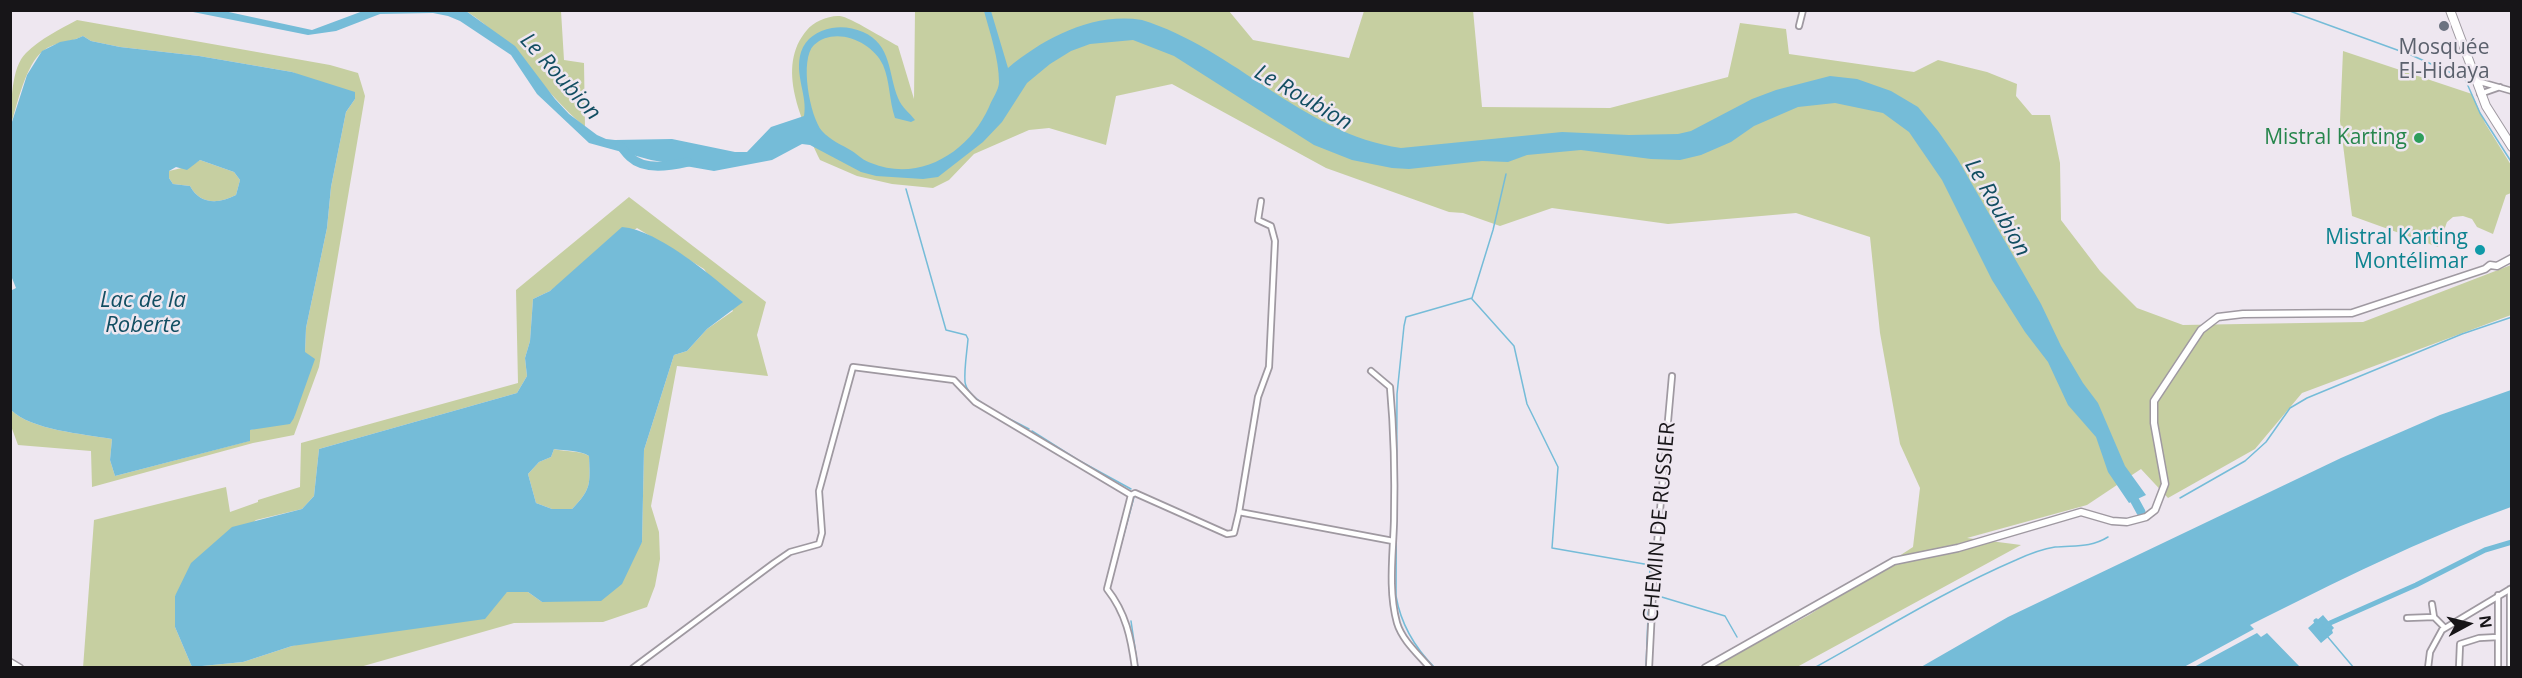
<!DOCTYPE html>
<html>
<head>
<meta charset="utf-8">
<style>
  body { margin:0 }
  #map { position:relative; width:2522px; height:678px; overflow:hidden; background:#eee7f0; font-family:"Open Sans",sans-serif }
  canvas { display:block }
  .frame { position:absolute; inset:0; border:12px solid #171518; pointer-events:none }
  .north { position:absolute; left:2438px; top:594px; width:60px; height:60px; -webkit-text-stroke:4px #eee7f0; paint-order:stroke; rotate:83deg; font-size:16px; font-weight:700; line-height:24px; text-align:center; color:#171518 }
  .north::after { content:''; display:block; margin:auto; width:21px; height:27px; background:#171518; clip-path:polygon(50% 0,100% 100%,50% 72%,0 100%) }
</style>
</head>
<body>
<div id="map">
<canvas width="2522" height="678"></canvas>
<div class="frame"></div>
<div class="north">N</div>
</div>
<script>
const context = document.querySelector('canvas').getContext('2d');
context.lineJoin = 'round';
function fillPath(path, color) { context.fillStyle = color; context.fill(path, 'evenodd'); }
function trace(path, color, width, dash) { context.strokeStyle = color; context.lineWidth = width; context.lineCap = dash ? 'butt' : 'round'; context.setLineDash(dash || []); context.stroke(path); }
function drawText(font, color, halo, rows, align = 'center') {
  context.font = font + ' "Open Sans",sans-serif'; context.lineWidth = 5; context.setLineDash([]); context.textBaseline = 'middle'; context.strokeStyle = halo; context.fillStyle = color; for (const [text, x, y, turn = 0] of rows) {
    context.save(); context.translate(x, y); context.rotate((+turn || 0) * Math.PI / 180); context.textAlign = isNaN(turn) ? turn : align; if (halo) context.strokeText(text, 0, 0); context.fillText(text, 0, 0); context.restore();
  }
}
fillPath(new Path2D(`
  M1473 10 1482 107 1610 108 1728 77 1740 23 1786 29 1789 54 1914 72 1938 60 1987 72 2017 84 2016 96 2032 115H2050L2060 163 2061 220 2100 271 2137 308 2183 325 2363 322 2511 265V315L2302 393 2255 449 2168 498 2141 469 2087 505 1967 538 2021 545 1797 667H1712L1809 615 1913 547 1920 488 1900 444 1880 333 1870 237 1796 213 1668 224 1552 208 1500 226 1463 213 1449 212 1326 168 1172 84 1116 96 1106 145 1049 128 1029 130 974 154 949 180 933 188 892 184 857 176 820 160C802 121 775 67 807 30 813 22 829 15 840 16 850 17 886 40 898 46L914 99 915 11H1229L1253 40 1349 58 1364 11Z
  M466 11H561L564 60 584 63 585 127C543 92 513 40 466 11Z
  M77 20 330 65 358 73 365 96 319 367 294 435 253 443 92 487 91 451 18 445 11 426V410C31 430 84 434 112 439L110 460 115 476 249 441 250 430 294 418 305 352 306 328 327 228 331 187 346 112 355 99 292 72 199 56 120 47 91 41 83 36C70 43 55 41 43 51 26 64 17 104 11 125 11 105 11 67 26 53 40 39 60 29 77 20Z
  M2343 51 2472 94 2485 123 2511 165V193L2506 195 2493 234 2477 227 2472 219 2463 216 2453 217 2447 222 2438 247 2352 216 2340 121Z
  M200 160 234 172 240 180 236 195C219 204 200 205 190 186L173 184 169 178V171L190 166Z
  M629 197 766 302 757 335 768 376 677 366 651 506 659 532 660 559 655 586 647 607 603 622 514 623 360 667 83 668 94 520 226 487 230 512 258 502V500L300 487 301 443 518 383 516 290ZM637 228 704 269 733 311 707 329 687 351 674 355 644 450 642 542 542 602 528 592H507L292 646 243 662 192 667 175 627V596L256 520 302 509 314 496 319 449 517 393 527 376 525 358 530 341 533 299 550 291Z
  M554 449C566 452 579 450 589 456 590 483 592 489 572 509H552L536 503 528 474 539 462 551 457Z`), '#c6cfa1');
fillPath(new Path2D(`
  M188 11H224L312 30 363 11H466L515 46 555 99 569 114 597 135 606 139 615 140 672 139 735 152H747L771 127 804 116C808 96 794 75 801 52 806 38 817 31 832 28 843 26 853 28 863 32 892 45 888 73 898 98 902 108 909 112 915 120L911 122 895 118C889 100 890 81 883 65 873 42 835 25 814 45 799 59 810 117 822 131 830 140 842 145 852 151 858 155 864 161 871 163 920 183 969 152 989 107 992 99 999 90 999 82 999 59 990 33 984 11H991L1008 68C1044 38 1093 12 1142 20 1234 48 1303 134 1401 148L1562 132 1629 135 1678 134 1691 131 1752 99 1776 90 1830 76 1857 79 1891 91 1918 107 1938 131 1957 158 2041 304 2061 346 2083 383 2098 403 2125 466 2146 495 2129 503 2108 472 2096 437 2068 405 2048 362 2025 332 1992 280 1942 180 1909 132 1883 113 1835 103 1798 107 1754 126 1731 142 1701 155 1680 160 1651 159 1581 150 1527 155 1508 162 1482 161 1409 169 1392 168 1352 160 1314 145 1174 56 1133 40 1090 44 1071 51 1050 64 1027 83 1002 122 983 142 938 177 923 179 876 176 861 172 810 145 802 144 772 160 714 171 651 160 589 143 537 94 511 55 460 21 448 16 433 13 380 14 336 31 308 35Z
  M83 36 91 41 120 47 199 56 292 72 355 92V99L346 112 331 187 327 228 306 328 305 352 315 359 294 418 290 424 250 430V441L115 476 110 460 112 439C84 434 31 430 11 410L10 291 16 288 10 273 11 125 27 75 42 51 60 42 76 39ZM200 160 234 172 240 180 236 195C219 204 200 205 190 186L173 184 169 178V171L176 167 187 170Z
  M622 227C659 230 714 278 743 302L707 329 687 351 674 355 644 450 642 542 622 584 601 601 542 602 528 592H507L485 619 292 646 243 662 192 667 175 627V596L191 563 232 527 302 509 314 496 319 449 517 393 527 376 525 358 530 341 533 299 550 291ZM554 449C566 451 580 450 589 456 590 483 592 489 572 509H552L536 503 528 474 539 462 551 457Z
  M2511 390V507C2421 539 2336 582 2250 625L2254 629 2184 667H1921L2008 617 2341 458 2440 415Z
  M2323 615 2334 628 2332 630 2333 633 2321 643 2308 628Z
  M2257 633 2261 637 2267 633 2300 667H2194Z`), '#75bcd8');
trace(new Path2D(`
  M2287 10 2411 55 2465 79 2480 113 2512 163
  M906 189 946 330 966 335 968 339C967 352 964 368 965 382 967 401 1013 420 1029 429
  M1472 299 1514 346 1527 404 1558 467 1552 548 1650 565 1646 668
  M1032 431 1078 460 1131 489
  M2180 498 2245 461 2266 442 2290 408 2307 398 2462 334 2512 317
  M1117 560 1134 497
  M1655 595 1725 616 1737 637
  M1131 621 1138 668
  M2327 636 2354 668
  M1435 668C1414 647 1401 625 1396 596L1397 394 1404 326 1406 317 1472 298 1493 230 1506 174
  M1814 668C1881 631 1946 590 2016 560 2029 554 2042 549 2055 547 2075 545 2090 548 2108 537`), '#75bcd8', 1.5);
trace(new Path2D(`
  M2316 621 2321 629 2330 623 2416 585 2485 550 2512 542`), '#75bcd8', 5);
trace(new Path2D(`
  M620 146C624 149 625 153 630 157 645 171 670 166 688 162
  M2129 490 2141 512`), '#75bcd8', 9);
const minor = new Path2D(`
  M1799 26 1803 10
  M2477 81 2512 91
  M2480 94 2500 87
  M1371 371 1390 387C1394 431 1395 477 1394 521 1393 555 1388 590 1397 623 1402 640 1418 654 1430 668
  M1239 512 1258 397 1269 367 1275 241 1271 226 1258 220 1261 201
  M2510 589V668
  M2498 595V668
  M2432 604 2434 617 2445 628
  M2407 618 2434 617
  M633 668 774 563 790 552 819 544 822 533 819 491 853 367 954 380 975 402 1131 495
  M1135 668C1131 638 1126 613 1107 589L1131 495 1135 493 1227 534 1234 533 1239 512 1393 541
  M1649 668 1653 589 1672 376
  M2428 668 2430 652 2442 630 2512 588
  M2459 668 2460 644 2479 638 2498 637`);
const tertiary = new Path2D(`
  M10 662 20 668
  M1705 668 1894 561 1958 548 2081 512 2112 521 2127 522 2146 517 2155 510 2165 484 2154 423V401L2201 330 2218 317 2243 314 2352 313 2485 269 2490 265 2497 266 2512 258`);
const primary = new Path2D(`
  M2450 10 2486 106 2512 147`);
trace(minor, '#9f99a1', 8);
trace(tertiary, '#9f99a1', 9);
trace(primary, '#9f99a1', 10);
trace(minor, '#fff', 4.5);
trace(tertiary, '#fff', 6);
trace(primary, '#fff', 8);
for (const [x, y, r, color] of [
  [2444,26,6,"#6b7280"],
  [2419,138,6,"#2e9e5b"],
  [2480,250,6,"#0f9aa8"]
]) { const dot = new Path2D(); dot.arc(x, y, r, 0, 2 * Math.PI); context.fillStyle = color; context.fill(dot); trace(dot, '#eee7f0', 2); }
drawText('21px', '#5b616d', '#eee7f0', [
  ["Mosquée",2444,48],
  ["El-Hidaya",2444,72]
]);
drawText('21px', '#27864d', '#eee7f0', [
  ["Mistral Karting",2407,138]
], 'right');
drawText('21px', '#0d838f', '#eee7f0', [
  ["Mistral Karting",2468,238],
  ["Montélimar",2468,262]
], 'right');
drawText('21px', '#171518', '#eee7f0', [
  ["CHEMIN DE RUSSIER",1660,522,-85]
]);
drawText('italic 22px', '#124e62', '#eee7f0', [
  ["Le Roubion",560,77,48],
  ["Le Roubion",1303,98,30],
  ["Le Roubion",1997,208,60],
  ["Lac de la",143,301],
  ["Roberte",143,326]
]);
</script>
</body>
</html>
